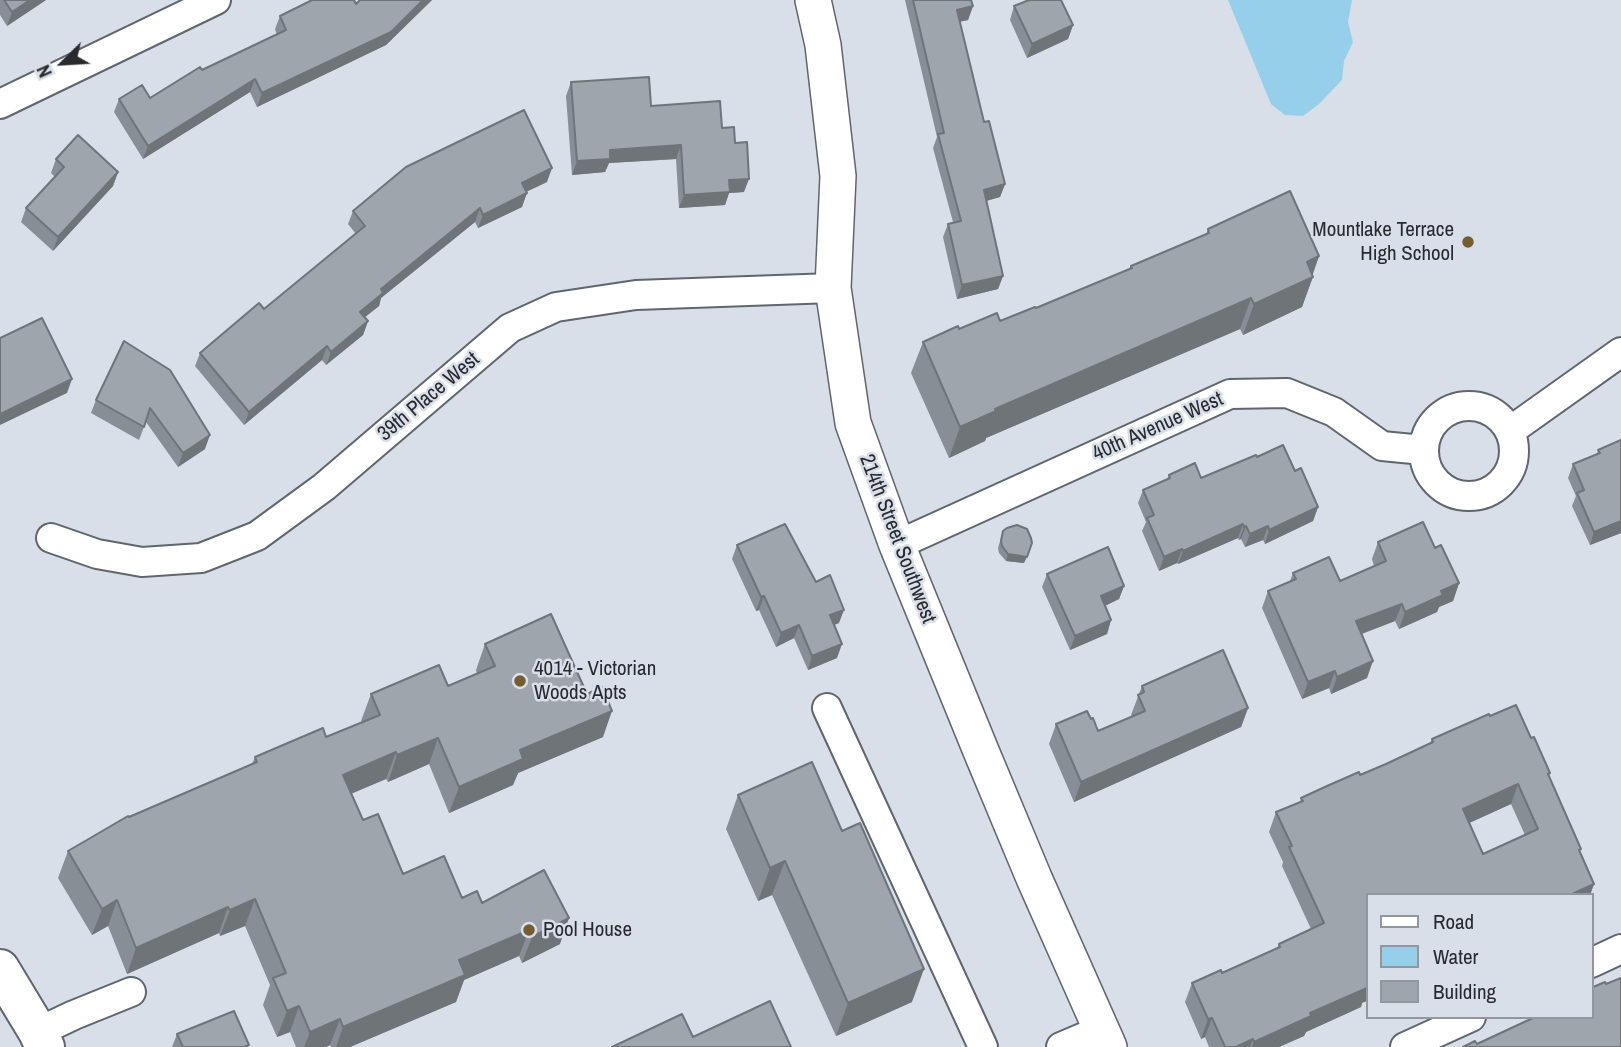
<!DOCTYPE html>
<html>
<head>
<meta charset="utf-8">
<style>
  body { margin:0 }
  #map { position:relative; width:1621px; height:1047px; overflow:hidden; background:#d8dfe8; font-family:"Archivo Narrow",sans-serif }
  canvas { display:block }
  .legend { position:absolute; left:1366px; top:893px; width:228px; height:126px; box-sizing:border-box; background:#d8dfe8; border:2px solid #92979e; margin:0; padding:9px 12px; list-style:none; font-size:21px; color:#282a2e }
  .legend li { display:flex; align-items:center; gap:14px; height:35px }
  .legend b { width:35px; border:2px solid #92979e }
  .north { position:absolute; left:28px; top:28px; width:70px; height:70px; -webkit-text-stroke:5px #d8dfe8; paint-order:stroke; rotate:246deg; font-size:19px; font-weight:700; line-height:28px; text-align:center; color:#282a2e }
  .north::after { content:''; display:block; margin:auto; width:24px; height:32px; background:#282a2e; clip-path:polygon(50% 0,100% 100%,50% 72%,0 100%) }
</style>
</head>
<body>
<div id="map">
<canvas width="1621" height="1047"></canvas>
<ul class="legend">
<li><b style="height:9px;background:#fff"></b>Road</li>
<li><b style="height:19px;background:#95cfea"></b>Water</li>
<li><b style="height:19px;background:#9ea5ad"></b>Building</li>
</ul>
<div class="north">N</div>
</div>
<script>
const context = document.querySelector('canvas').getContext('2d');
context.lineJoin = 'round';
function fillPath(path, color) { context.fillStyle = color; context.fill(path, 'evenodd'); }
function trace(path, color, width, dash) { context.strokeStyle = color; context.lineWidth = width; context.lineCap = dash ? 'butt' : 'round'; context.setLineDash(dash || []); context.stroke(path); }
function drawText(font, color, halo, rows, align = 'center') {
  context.font = font + ' "Archivo Narrow",sans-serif'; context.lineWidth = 5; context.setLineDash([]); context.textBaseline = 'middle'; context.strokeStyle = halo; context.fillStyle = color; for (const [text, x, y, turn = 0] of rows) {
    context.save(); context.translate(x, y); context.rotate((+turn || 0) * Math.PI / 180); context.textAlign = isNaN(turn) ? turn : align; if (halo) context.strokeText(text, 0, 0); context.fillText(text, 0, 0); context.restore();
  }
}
fillPath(new Path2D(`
  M1228 0H1352L1348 22 1353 42 1344 61 1342 80 1319 104 1303 116 1285 115 1271 104Z`), '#95cfea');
const minor = new Path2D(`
  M0 104 216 0
  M1424 451a45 45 0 1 1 90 0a45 45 0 1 1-90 0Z
  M1510 431 1621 352
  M51 538 97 554 142 562 201 558 257 536 324 487 510 328 556 307 636 295 833 288
  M897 545 1230 394 1287 393 1334 412 1382 446 1423 450
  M827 708 983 1047
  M1591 963 1621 949
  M38 1032 74 1015 131 992
  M1061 1047 1101 1030
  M1405 1047 1471 1017`);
const tertiary = new Path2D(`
  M813 0 823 45 838 176 833 288 853 423 897 545 981 751 1034 878 1109 1047`);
const secondary = new Path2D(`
  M0 969 38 1032 45 1047`);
trace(minor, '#5f666d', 32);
trace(tertiary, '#5f666d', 38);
trace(secondary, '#5f666d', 42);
trace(minor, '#fff', 28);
trace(tertiary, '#fff', 35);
trace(secondary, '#fff', 38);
fillPath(new Path2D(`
  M0 0H46L7 26 0 15Z
  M360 0H432L386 45 257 107 250 92 143 159 114 112 119 99 150 98 202 70 277 35 275 29 280 16 356 4Z
  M905 0H971L973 6 968 20 959 22 984 122 1005 184 1000 197 986 201 1003 276 998 289 957 299 943 237 948 224 953 222 933 148 937 137Z
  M1014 6 1073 25 1068 39 1027 58 1010 20Z
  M571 82 722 128 735 143 744 192 729 193 725 205 679 208 676 159 609 163 605 172 572 175 566 96Z
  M56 159 118 172 113 186 53 251 21 222 26 208 55 177 51 173Z
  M547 182 526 192 522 207 478 228 475 222 381 298 379 306 365 317 368 321 363 335 326 365 322 360 244 425 195 366 200 353 264 309 356 234 348 224 353 211Z
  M1208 229 1319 256 1302 307 1243 335 1240 329 986 438 985 441 949 458 911 373 923 342 959 329 1000 321 1036 308 1129 269 1131 266 1206 234Z
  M124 341 205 449 178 467 146 422 139 440 91 413 96 400Z
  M1598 450 1621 533 1590 545 1572 506 1576 496 1568 478 1573 464 1597 454Z
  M1257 457 1295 471 1318 507 1313 521 1265 544 1263 540 1245 547 1241 539 1239 540 1238 538 1178 564 1177 563 1159 571 1142 531 1146 522 1138 503 1143 490 1167 479 1169 475 1201 478Z
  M1003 531 1024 563 1006 561 999 553 998 548Z
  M1378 542 1435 548 1459 583 1453 601 1439 607 1437 612 1399 629 1395 621 1362 634 1367 678 1331 694 1329 688 1302 699 1262 608 1268 591 1290 581 1293 573 1340 581 1374 566 1372 559Z
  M737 545 816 582 839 623 834 625 837 658 808 670 794 638 776 647 759 610 756 611 732 559Z
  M1047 574 1124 586 1119 599 1105 606 1111 620 1107 634 1070 650 1042 587Z
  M485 644 603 737 518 773 513 785 449 813 429 764 388 782 386 779 351 794 363 820 403 874 462 898 482 903 560 944 522 963 519 956 464 980 456 1002 350 1047H331L330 1045 326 1047H296L290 1032 277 1037 263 1005 270 985 245 926 220 936 219 933 127 974 108 926 92 935 58 878 68 851 129 817 252 764 255 757 326 737 362 722 361 721 371 694 448 686 477 674 476 670Z
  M1142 686 1248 708 1241 727 1074 802 1049 744 1056 724 1091 719 1098 731 1132 716 1131 715Z
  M1490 716 1531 738 1550 773 1549 776 1594 884 1590 895H1367L1362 1003 1361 1007 1306 1032 1304 1036 1279 1047H1209L1205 1037 1201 1039 1185 1002 1192 983 1222 973 1277 948 1279 944 1311 929 1282 866 1283 862 1269 832 1276 812 1300 802 1301 798 1386 764 1430 743 1432 739ZM1511 804 1525 835 1483 854 1469 823Z
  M738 795 842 831 912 1002 836 1036 772 895 758 901 726 829Z
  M177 1034 249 1045 248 1047H172Z`), '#888e95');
fillPath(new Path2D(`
  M30 0H46L7 26 12 12Z
  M423 0H432L386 45 257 107 262 93Z
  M973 6 968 20 952 23 957 10Z
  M1073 25 1068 39 1027 58 1032 44Z
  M255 79 250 92 143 159 148 146Z
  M681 145 676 159 609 163 605 172 572 175 577 161 610 150Z
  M552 168 547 182 517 196 522 183Z
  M118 172 113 186 53 251 58 237Z
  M749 179 744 192 729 193 725 205 679 208 684 195 729 180Z
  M1005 184 1000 197 979 203 984 190Z
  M527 193 522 207 478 228 483 215Z
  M480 208 475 222 381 298 379 306 355 325 360 312 381 289Z
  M1319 256 1311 278 1313 277 1302 307 1243 335 1254 304 1307 262Z
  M1003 276 998 289 957 299 962 285Z
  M1251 298 1240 329 986 438 985 441 949 458 960 427 995 409Z
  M368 321 363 335 326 365 331 352Z
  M327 346 322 360 244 425 249 412Z
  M72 379 67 393 0 425V414Z
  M210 435 205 449 178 467 183 453Z
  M1318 507 1313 521 1265 544 1269 530Z
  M1621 521V533L1590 545 1594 532Z
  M1243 524 1238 538 1178 564 1183 551Z
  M1246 526 1241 539 1239 540 1244 527Z
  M1268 526 1263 540 1245 547 1250 534Z
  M1182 549 1177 563 1159 571 1164 557Z
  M1008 554 1027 557 1024 563 1006 561Z
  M1459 583 1453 601 1439 607 1437 612 1399 629 1405 612 1441 591Z
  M1124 586 1119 599 1096 610 1101 596Z
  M764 596 759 610 756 611 761 597Z
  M1402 604 1395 621 1350 638 1356 621Z
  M844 610 839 623 825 628 830 615Z
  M1111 620 1107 634 1070 650 1075 636Z
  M799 625 794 638 776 647 781 633Z
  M842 644 837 658 808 670 812 656Z
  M1373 661 1367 678 1331 694 1337 677Z
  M1335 671 1329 688 1302 699 1308 682Z
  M1248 708 1241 727 1074 802 1081 782Z
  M612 711 603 737 518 773 513 785 449 813 459 787 520 750Z
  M438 738 429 764 388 782 397 755Z
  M396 752 386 779 333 801 343 775Z
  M1518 784 1511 804 1456 829 1463 809Z
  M785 861 772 895 758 901 770 868Z
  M1594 884 1590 895H1570Z
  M255 899 245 926 220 936 230 910Z
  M117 900 108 926 92 935 102 909Z
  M228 907 219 933 127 974 136 948Z
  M569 918 560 944 522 963 532 937Z
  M529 930 519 956 464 980 456 1002 350 1047H336L343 1027 459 960Z
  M924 969 912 1002 836 1036 848 1003Z
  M1367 984V1001L1362 1003 1361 1007 1306 1032 1304 1036 1279 1047H1252L1254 1042Z
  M299 1006 290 1032 277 1037 287 1011Z
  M1212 1018 1205 1037 1201 1039 1208 1019Z
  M340 1019 330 1045 326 1047H304L310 1032Z
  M1253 1039 1250 1047H1236Z`), '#6f7479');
const building = new Path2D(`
  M4 0H30L12 12Z
  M312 0H354L356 4 360 0H423L391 32 262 93 255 79 148 146 119 99 142 85 150 98 200 67 202 70 286 30 280 16Z
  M913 0H971L973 6 957 10 984 122 989 121 1005 184 984 190 1003 276 962 285 948 224 961 221 938 134 944 133Z
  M1029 0H1061L1073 25 1032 44 1014 6Z
  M649 77 651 106 720 101 722 128 734 127 735 143 747 142 749 179 729 180 730 192 684 195 681 145 610 150V159L577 161 571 82Z
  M524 110 552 168 522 183 527 193 483 215 480 208 381 289 383 293 360 312 368 321 331 352 327 346 249 412 200 353 259 303 264 309 365 226 353 211 406 167Z
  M78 135 118 172 58 237 26 208 64 167 56 159Z
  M1290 191 1319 256 1307 262 1313 277 1254 304 1251 298 995 409 996 411 960 427 923 342 958 326 959 329 997 313 1000 321 1035 307 1036 308 1132 268 1131 266 1209 233 1208 229Z
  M42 318 72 379 0 414V338Z
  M124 341 170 370 210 435 183 453 150 408 144 427 96 400Z
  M1621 440V521L1594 532 1577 493 1584 490 1573 464 1600 453 1598 450Z
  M1283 445 1295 471 1301 468 1318 507 1269 530 1268 526 1250 534 1246 526 1244 527 1243 524 1183 551 1182 549 1164 557 1147 518 1154 515 1143 490 1170 478 1169 475 1195 463 1201 478 1256 455 1257 457Z
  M1423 522 1435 548 1441 545 1459 583 1441 591 1443 595 1405 612 1402 604 1356 621 1373 661 1337 677 1335 671 1308 682 1268 591 1296 579 1293 573 1329 557 1340 581 1386 561 1378 542Z
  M785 524 816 582 830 575 844 610 830 615 842 644 812 656 799 625 781 633 764 596 761 597 737 545Z
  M1017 525 1027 529 1031 538 1032 543 1027 557 1008 554 1002 546 1001 541 1003 531 1007 528Z
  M1108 547 1124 586 1101 596 1111 620 1075 636 1047 574Z
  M551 614 587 694 602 687 612 711 520 750 523 759 459 787 438 738 397 755 396 752 343 775 363 820 378 814 403 874 444 856 462 898 477 891 482 903 544 870 569 918 532 937 529 930 459 960 465 975 343 1027 340 1019 310 1032 299 1006 287 1011 273 978 286 973 255 899 230 910 228 907 136 948 117 900 102 909 68 851 128 816 129 817 257 762 255 757 323 728 326 737 380 715 371 694 439 665 448 686 495 666 485 644Z
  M1223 650 1248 708 1081 782 1056 724 1087 711 1091 719 1093 718 1098 731 1145 711 1138 695 1144 692 1142 686Z
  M1516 705 1531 738 1534 737 1550 773 1548 774 1581 849 1579 850 1594 884 1570 895H1367V988L1310 1013 1311 1016 1254 1042 1253 1039 1236 1047H1225L1212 1018 1208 1019 1192 983 1221 970 1222 973 1280 947 1279 944 1324 923 1289 847 1292 846 1276 812 1303 801 1301 798 1327 786 1359 772 1360 775 1386 764 1433 742 1432 739 1489 714 1490 716ZM1518 784 1538 829 1483 854 1463 809Z
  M812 762 842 831 860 823 924 969 848 1003 785 861 770 868 738 795Z
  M1621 978V1047H1463L1475 1041 1477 1044 1535 1017H1591V988L1605 982 1606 984Z
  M770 1001 791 1047H612L682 1014 693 1037Z
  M234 1011 249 1045 244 1047H183L177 1034Z`);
fillPath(building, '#9ea5ad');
trace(building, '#6f7479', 2);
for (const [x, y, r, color] of [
  [1468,242,7,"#755d2e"],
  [520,681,7,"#755d2e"],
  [529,930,7,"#755d2e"]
]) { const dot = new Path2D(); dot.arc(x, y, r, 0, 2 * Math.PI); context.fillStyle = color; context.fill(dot); trace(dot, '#d8dfe8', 2.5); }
drawText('21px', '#282a2e', '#d8dfe8', [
  ["Mountlake Terrace",1454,230,"right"],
  ["High School",1454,254,"right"],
  ["4014 - Victorian",534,669],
  ["Woods Apts",534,693],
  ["Pool House",543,930]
], 'left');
drawText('21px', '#282a2e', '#d8dfe8', [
  ["39th Place West",429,397,-40],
  ["40th Avenue West",1158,427,-24],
  ["214th Street Southwest",897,539,69]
]);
</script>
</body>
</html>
